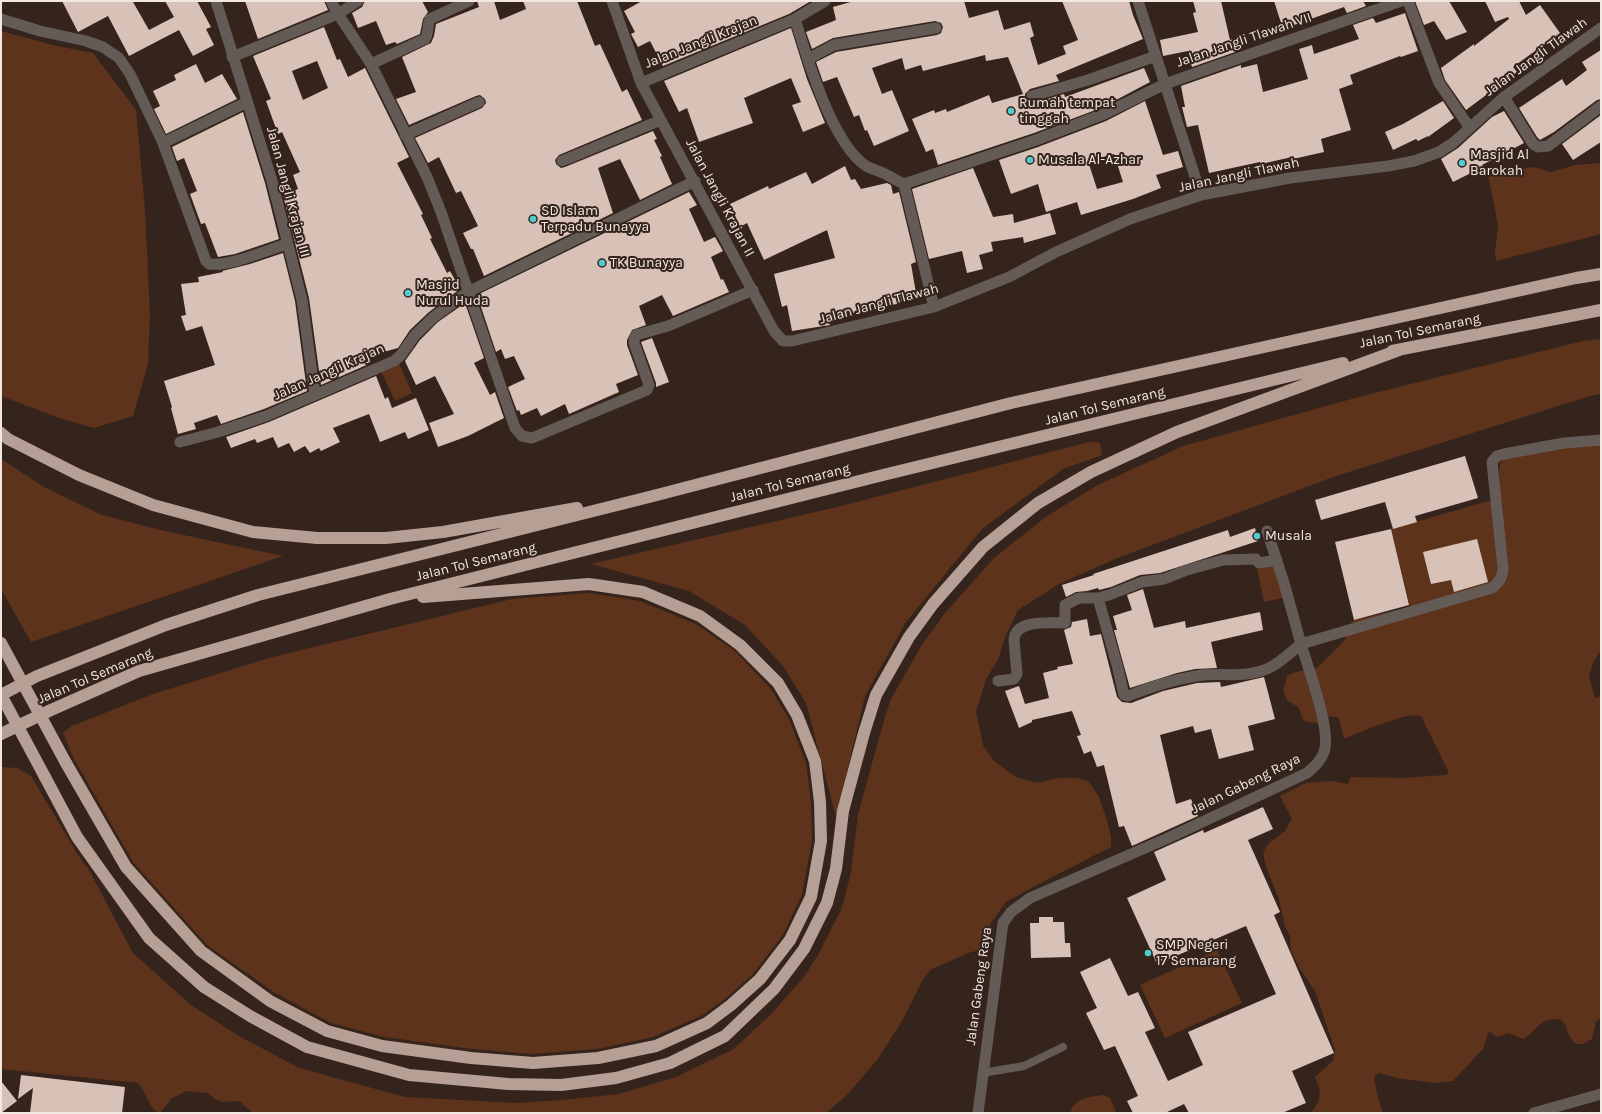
<!DOCTYPE html>
<html>
<head>
<meta charset="utf-8">
<style>
  body { margin:0 }
  #map { position:relative; width:1602px; height:1114px; overflow:hidden; background:#35241c; font-family:Karla,sans-serif }
  canvas { display:block }
  .frame { position:absolute; inset:0; border:2px solid #f3e7e1; pointer-events:none }
</style>
</head>
<body>
<div id="map">
<canvas width="1602" height="1114"></canvas>
<div class="frame"></div>
</div>
<script>
const context = document.querySelector('canvas').getContext('2d');
context.lineJoin = 'round';
function fillPath(path, color) { context.fillStyle = color; context.fill(path, 'evenodd'); }
function trace(path, color, width, dash) { context.strokeStyle = color; context.lineWidth = width; context.lineCap = dash ? 'butt' : 'round'; context.setLineDash(dash || []); context.stroke(path); }
function drawText(font, color, halo, rows, align = 'center') {
  context.font = font + ' Karla,sans-serif'; context.lineWidth = 4; context.setLineDash([]); context.textBaseline = 'middle'; context.strokeStyle = halo; context.fillStyle = color; for (const [text, x, y, turn = 0] of rows) {
    context.save(); context.translate(x, y); context.rotate((+turn || 0) * Math.PI / 180); context.textAlign = isNaN(turn) ? turn : align; if (halo) context.strokeText(text, 0, 0); context.fillText(text, 0, 0); context.restore();
  }
}
fillPath(new Path2D(`
  M1 31 52 45 93 53 136 110 145 209 150 315 148 364 133 416 94 428 59 418 1 396Z
  M1601 163V234L1496 261 1495 254 1498 225 1487 169 1496 168 1515 170 1534 167 1551 172 1575 165Z
  M1601 339V394L1590 396 1333 477 1115 559 1059 584 1018 610 1005 637 998 660 986 679 976 712 983 745 994 761 1016 777 1037 783 1059 778H1076L1088 781 1098 795 1105 814 1111 836V847L1052 877 1006 902 990 924 987 940 980 950 968 953 930 970 922 981 902 1021 877 1060 848 1094 826 1113H253L239 1101 222 1102 215 1099 208 1093 187 1091 172 1098 160 1113C150 1110 150 1101 145 1094 143 1090 140 1086 138 1083L1 1069V767L17 768 31 776 78 855 89 870 133 953 191 1005 239 1036 299 1068 405 1097 517 1103 562 1100 619 1094 676 1077 734 1049 772 1013 803 978 817 957 842 908 851 872 858 814 879 738 890 701 921 646 945 613 994 558 1047 516 1098 485 1183 446 1355 398 1583 341Z
  M398 361 412 393 395 401 380 369Z
  M1601 441V650L1593 663 1589 676 1595 698 1599 697 1601 694V1018L1596 1021 1592 1039 1583 1044H1576C1569 1039 1568 1030 1564 1023 1562 1020 1560 1019 1556 1019 1538 1019 1538 1031 1523 1039L1509 1033 1497 1037 1489 1031 1483 1049 1453 1081 1434 1083 1397 1078 1380 1073 1374 1076 1377 1094 1383 1113H1311C1322 1098 1322 1094 1315 1077L1333 1061 1335 1050 1315 991 1300 969 1291 951 1290 936 1285 926 1279 899 1266 867 1263 852 1269 843 1285 831 1292 819 1280 796 1306 783 1331 781 1348 784 1351 777 1401 778 1446 775 1449 773 1421 716C1407 711 1359 733 1344 739L1339 718 1331 716 1316 723 1304 721 1298 707 1288 701 1283 691 1287 676 1296 672 1318 667 1345 640 1349 626 1354 620 1410 607 1391 529 1492 500 1500 497 1499 471 1501 459Z
  M1089 442H1095L1100 443 1102 455 1063 469 982 529 906 622 865 696 836 817 806 703 783 666 745 625 689 591 591 564 837 507Z
  M1 459 44 487 102 515 160 530 283 556 31 642 1 589Z
  M1276 565 1283 598 1264 602 1257 569Z
  M589 593 640 601 696 624 735 651 771 689 789 719 806 763 811 803 812 840 802 895 783 935 753 974 726 998 703 1015 653 1037 597 1049 533 1054 472 1049 384 1037 331 1023 275 993 207 945 133 862 74 759 63 733 72 726 153 694 269 658 512 599Z
  M1217 950 1242 1003 1165 1038 1140 985Z
  M1103 1095 1110 1098 1116 1113H1070C1074 1098 1090 1097 1103 1095Z`), '#5e331c');
fillPath(new Path2D(`
  M62 1H135L133 2 149 30 174 17 165 1H197L211 27 206 29 214 45 193 56 179 30 129 56 108 16 78 32Z
  M245 1H324L328 10 258 39Z
  M365 1H422L428 12 423 19 420 34 397 44 395 42 386 45 376 21 358 28 352 13 362 7Z
  M477 1H494L500 20 526 9 523 1H577L595 46 600 44 622 92 627 89 642 120 559 155 555 160 556 164 561 168 565 167 653 131 657 139 654 140 662 156 660 157 672 184 640 200 620 159 598 168 613 213 484 276 473 249H471L463 233 478 226 461 191 456 193 439 157 428 163 415 138 482 108 486 103 485 99 480 95 476 96 409 125 396 99 416 92 402 57 431 43 434 36 436 24 479 7Z
  M642 1H811L789 14 663 66 650 41 638 47 631 34 635 32 624 11Z
  M854 1H964L969 18 998 10 1004 30 1030 22 1034 36 1030 38 1038 65 1066 54 1063 46 1078 40 1062 1H1129L1133 15 1143 39 1056 75 1059 81 1030 89 1025 94V98L1027 101 1034 103 1064 94 1065 97 1144 68 1150 82 1101 108 1034 133 938 165 933 149 926 152 912 119 934 110 935 113 946 109 947 112 989 95 992 103 1023 94 1008 57 986 61 985 55 923 71 921 65 905 70 902 58 872 68 882 94 892 90 909 131 874 146 867 130 865 131 859 115 854 117 837 77 823 82 816 62 836 52 937 35 941 33 943 27 941 23 935 21 833 38 812 49 806 32 836 20 833 7Z
  M1193 1H1221L1230 40 1235 39 1238 51 1192 67 1188 51 1163 56 1160 40 1198 32 1193 13 1196 12Z
  M1274 1H1363L1366 6 1347 13 1344 7 1283 29Z
  M1415 1H1449L1467 32 1446 40 1434 21 1424 25Z
  M1485 1H1519L1526 15 1540 5 1560 33 1513 67 1517 72 1466 110 1445 80 1441 68 1474 44V46L1509 19 1508 17 1495 22Z
  M1405 13 1418 51 1401 57 1400 56 1350 75 1353 84 1339 89 1351 130 1321 139 1324 152 1293 159 1292 157 1261 164 1260 162 1209 173 1198 125 1187 127 1182 107H1185L1181 86 1241 65V68L1257 64 1263 92 1308 79 1299 49 1312 45 1314 54 1359 39 1353 25 1373 18 1376 23Z
  M324 27 337 60 340 59 348 77 365 68 409 157 397 163 423 214 421 215 432 238 430 239 447 273 450 271 460 289 429 312 410 330 398 348 369 356 371 363 321 385 309 298 283 195 298 189 293 175 300 172 282 132 278 134 266 101 271 99 253 56ZM317 61 328 88 303 100 292 71Z
  M791 28 807 79 825 123 803 132 792 105 801 102 791 78 744 98 753 123 699 142 687 108 679 112 664 81Z
  M1601 50V99L1597 100 1554 132 1540 140 1537 137 1519 108 1562 79 1566 86 1587 70 1582 62Z
  M196 64 205 83 222 74 237 99 166 134 154 109 160 106 153 91 176 80 174 75Z
  M1145 101 1163 155 1178 151 1183 167 1156 175 1161 188 1133 199 1081 215 1077 202 1046 212 1038 184 1011 194 999 160 1038 147 1106 121ZM1114 154 1123 182 1097 189 1088 161Z
  M1443 101 1454 118 1428 137V136L1418 141 1416 139 1393 150 1385 132 1403 124Z
  M1504 111 1524 143 1482 165 1483 167 1453 182 1441 159 1458 148 1492 117Z
  M243 112 265 183 279 239 235 254 218 257 205 223 201 224 190 194 197 191 184 158 177 161 172 147Z
  M1601 115V142L1573 160 1562 144Z
  M845 166 851 180 855 179 861 189 887 183 891 185 893 194 899 192 916 262 911 264 917 299 897 302V304L877 307 878 309 853 313V316L829 320 830 325 792 331 787 305 782 307 774 274 835 258 827 230 764 260 747 223 740 227 730 204 768 186 769 189 806 172 812 184Z
  M973 168 993 217 1013 214 1014 223 1050 213 1056 234 1024 243 1023 237 991 242 993 251 979 255 983 269 967 273 962 251 929 259 912 189Z
  M689 192 697 205 689 209 704 242 715 237 723 251 711 257 721 280 723 279 729 292 673 316 662 295 639 306 646 325 632 330 627 340V345L638 375 616 384 619 392 569 414 565 404 541 416 537 408 521 415 519 410 517 411 508 387 525 379 514 356 505 359 501 349 496 352 477 295Z
  M283 253 295 301 307 391 264 409 221 424 217 415 194 423 196 429 178 434 171 408 172 407 164 381 215 365 202 326 186 331 181 316 186 315 181 284 199 282 198 277 223 272 222 271 250 264Z
  M465 303 484 358 474 363 490 395 495 392 504 418 468 436 438 447 429 423 454 414 435 376 416 385 405 361 420 340 438 322Z
  M652 338 669 382 656 387V383L641 342Z
  M376 376 385 399 388 397 392 408 416 398 429 430 408 439 405 432 380 442 369 414 333 428 340 442 321 451 319 448 310 453 305 446 294 452 289 443 278 448 273 437 257 443 255 439 231 448 226 437 269 422Z
  M1465 456 1478 498 1415 516 1417 522 1393 529 1385 502 1321 520 1315 500Z
  M1255 528 1258 541 1160 573 1140 575 1111 587 1099 590 1098 588 1087 591 1076 592 1066 597 1062 585 1094 575 1093 574 1228 530 1230 537Z
  M1391 529 1409 605 1354 620 1335 542Z
  M1477 539 1488 582 1454 592 1451 580 1431 584 1423 552Z
  M1143 589 1154 628 1185 621 1186 628 1260 612 1263 630 1211 642 1217 668 1195 669 1177 673 1130 688 1114 630H1117L1113 616 1132 610 1127 595Z
  M1087 619 1090 636 1101 634 1117 697 1122 702 1131 703 1163 691 1197 683 1220 682 1221 687 1264 677 1275 719 1248 726 1254 750 1219 759 1211 729 1195 733 1193 726 1160 735 1176 804 1191 799 1198 816 1132 846 1124 826 1119 827 1104 765 1097 767 1091 751 1084 754 1077 736 1081 735 1072 711 1032 720V722L1019 728 1005 691 1019 686 1025 704 1049 698 1043 673 1058 669 1057 667 1073 664 1064 630 1071 627 1072 622Z
  M1263 807 1273 829 1248 840 1280 912 1274 915 1334 1053 1292 1071 1306 1103 1282 1113H1189L1184 1104 1165 1113H1133L1127 1101 1138 1096 1115 1046 1104 1050 1086 1013 1097 1008 1080 972 1110 958 1128 996 1138 992 1155 1028 1145 1032 1168 1081 1203 1065 1188 1032 1276 994 1246 926 1157 964 1127 898 1166 880 1154 852 1203 830 1204 833Z
  M1039 917H1053V922H1064L1065 943H1070L1071 957 1031 958 1030 923H1039Z
  M21 1075 125 1087 122 1113H30L33 1088 18 1099Z
  M1 1081 17 1101 1 1113Z`), '#d8c1b6');
trace(new Path2D(`
  M982 1073 1024 1066 1063 1047`), '#645b57', 8);
trace(new Path2D(`
  M216 1 272 181 302 300 315 395
  M331 1 338 14 371 64 427 177 441 212 515 428 522 436 532 438 647 390 649 385 634 343V340L636 335 668 326 753 290
  M612 1 641 83 774 331 783 341H792L934 307 1009 277 1056 252 1130 219 1201 195 1290 178 1388 166 1414 161 1439 152 1453 143 1504 97 1601 28
  M1138 1 1201 195
  M1408 1 1439 83 1470 128
  M1 19 40 31 86 41 103 47 119 58 130 74 163 143 206 261 209 264C229 267 267 250 287 244
  M795 19C807 58 832 143 866 166 871 169 877 170 883 173 890 176 897 181 904 184L1036 140 1104 114 1165 84 1401 1
  M232 57 338 14 358 1
  M808 59 834 45 936 28
  M371 64 425 39C429 33 427 25 430 19L469 1
  M641 83 795 19 825 1
  M1032 96 1088 80 1156 56
  M1504 97 1533 144 1538 147 1548 146 1601 106
  M405 135 479 102
  M163 143 247 102
  M562 161 661 120
  M904 184 934 307
  M180 442 218 432 266 416 394 361 401 355 415 335 434 317 468 292 695 181
  M1098 598 1117 665 1124 695 1128 696C1150 687 1172 680 1196 676 1220 672 1245 679 1269 668 1280 663 1291 652 1301 644L1284 583 1267 531
  M998 681 1014 679 1017 674 1014 640C1015 619 1050 623 1065 623V605L1079 598H1098L1109 595 1142 582 1164 579 1187 570 1223 560 1256 559 1259 563 1277 560
  M978 1113 1003 923 1011 912 1030 898 1168 838 1307 773C1314 767 1321 761 1324 752 1332 731 1308 668 1301 644L1492 588C1499 583 1503 577 1503 568L1492 462 1497 456 1504 454 1564 443 1601 440
  M1534 1113 1601 1094`), '#645b57', 11);
trace(new Path2D(`
  M1392 351 1601 310
  M1 433 8 439 79 475 153 505 253 532 317 538H386L443 532 577 508
  M1 695 37 676 166 625 258 595 653 496 1011 403 1576 278 1601 274
  M1 734 51 710 139 671 390 599 883 475 1343 363
  M66 763 126 867 201 951 270 1001 327 1031 382 1046 471 1058 533 1063 598 1058 656 1046 707 1023 731 1005 760 979 790 940 811 897 821 841 820 802 815 761 797 715 778 683 740 645 700 616 643 592 589 584 423 597
  M45 777 77 837 149 938 204 987 250 1016 307 1047 409 1075 508 1084 561 1085 616 1078 670 1063 725 1036 774 989 804 949 827 903 836 869 843 811 864 733 876 695 909 637 933 604 983 547 1038 503 1091 472 1177 432 1399 350`), '#b6a096', 12);
trace(new Path2D(`
  M1 643 66 763
  M1 695 45 777`), '#b6a096', 12);
for (const [x, y, r, color] of [
  [1011,111,4,"#52cdcf"],
  [1030,160,4,"#52cdcf"],
  [1462,163,4,"#52cdcf"],
  [533,219,4,"#52cdcf"],
  [602,263,4,"#52cdcf"],
  [408,293,4,"#52cdcf"],
  [1257,536,4,"#52cdcf"],
  [1148,953,4,"#52cdcf"]
]) { const dot = new Path2D(); dot.arc(x, y, r, 0, 2 * Math.PI); context.fillStyle = color; context.fill(dot); trace(dot, '#35241c', 1.5); }
drawText('14px', '#f3e7e1', '#35241c', [
  ["Jalan Jangli Tlawah VII",1244,40,-19],
  ["Jalan Jangli Krajan",701,42,-22],
  ["Jalan Jangli Tlawah",1536,57,-36],
  ["Jalan Jangli Tlawah",1239,175,-12],
  ["Jalan Jangli Krajan III",288,192,75],
  ["Jalan Jangli Krajan II",720,198,62],
  ["Jalan Jangli Tlawah",879,304,-15],
  ["Jalan Tol Semarang",1420,331,-12],
  ["Jalan Jangli Krajan",329,372,-24],
  ["Jalan Tol Semarang",1105,406,-14],
  ["Jalan Tol Semarang",790,483,-14],
  ["Jalan Tol Semarang",476,562,-14],
  ["Jalan Tol Semarang",95,676,-23],
  ["Jalan Gabeng Raya",1246,784,-26],
  ["Jalan Gabeng Raya",979,986,-82]
]);
drawText('14px', '#f3e7e1', '#35241c', [
  ["Rumah tempat",1019,103],
  ["tinggah",1019,119],
  ["Masjid Al",1470,155],
  ["Barokah",1470,171],
  ["Musala Al-Azhar",1038,160],
  ["SD Islam",541,211],
  ["Terpadu Bunayya",541,227],
  ["TK Bunayya",610,263],
  ["Masjid",416,285],
  ["Nurul Huda",416,301],
  ["Musala",1265,536],
  ["SMP Negeri",1156,945],
  ["17 Semarang",1156,961]
], 'left');
</script>
</body>
</html>
